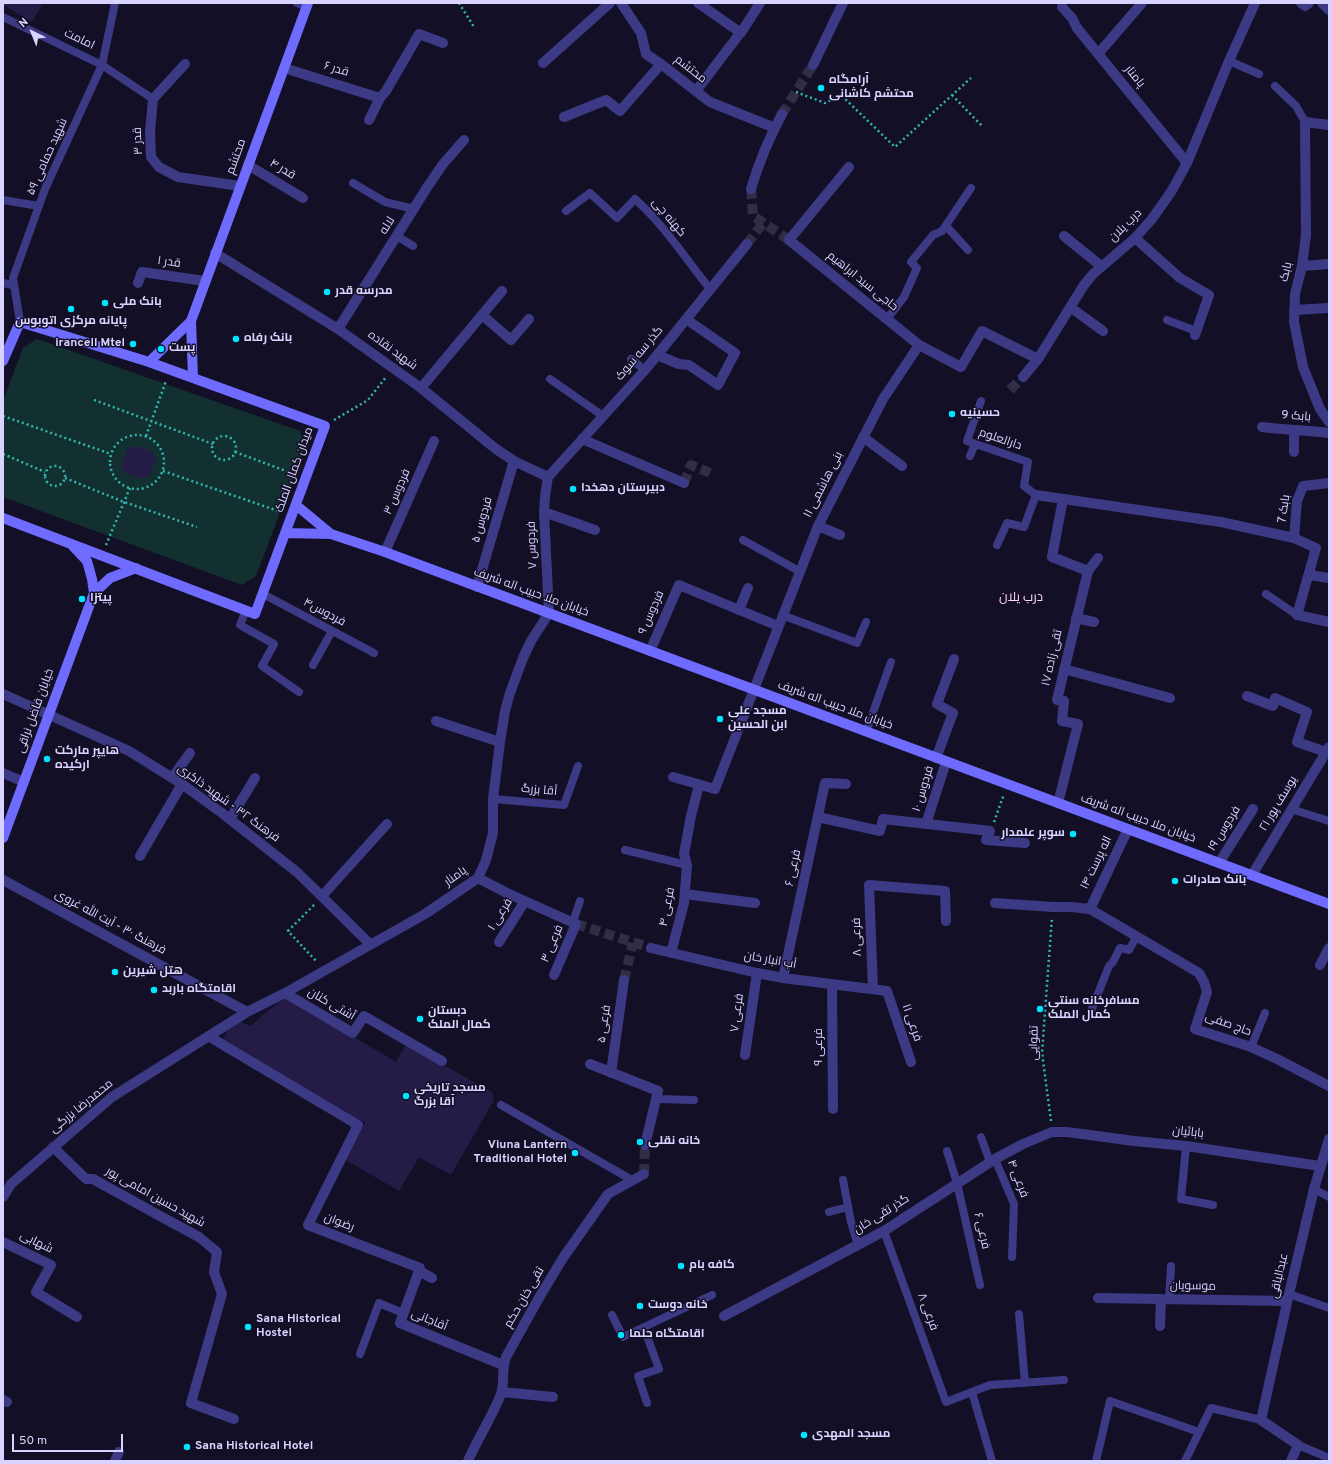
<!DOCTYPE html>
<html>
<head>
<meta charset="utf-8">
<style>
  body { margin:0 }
  #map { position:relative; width:1332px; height:1464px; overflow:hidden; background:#130f26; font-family:Overpass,sans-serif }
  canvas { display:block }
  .frame { position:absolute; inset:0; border:4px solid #d9d4ff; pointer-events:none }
  .north { position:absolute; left:12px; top:12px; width:40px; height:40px; -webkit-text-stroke:3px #130f26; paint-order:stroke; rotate:317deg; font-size:11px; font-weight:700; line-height:16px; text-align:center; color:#d9d4ff }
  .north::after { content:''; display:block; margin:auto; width:14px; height:18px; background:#d9d4ff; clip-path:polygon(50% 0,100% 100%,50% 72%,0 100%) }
  .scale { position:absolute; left:12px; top:1434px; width:111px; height:18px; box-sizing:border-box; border:2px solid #d9d4ff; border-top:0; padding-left:5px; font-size:12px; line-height:14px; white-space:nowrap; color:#d9d4ff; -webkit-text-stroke:3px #130f26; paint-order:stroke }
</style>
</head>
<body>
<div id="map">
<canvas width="1332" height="1464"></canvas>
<div class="frame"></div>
<div class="north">N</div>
<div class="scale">50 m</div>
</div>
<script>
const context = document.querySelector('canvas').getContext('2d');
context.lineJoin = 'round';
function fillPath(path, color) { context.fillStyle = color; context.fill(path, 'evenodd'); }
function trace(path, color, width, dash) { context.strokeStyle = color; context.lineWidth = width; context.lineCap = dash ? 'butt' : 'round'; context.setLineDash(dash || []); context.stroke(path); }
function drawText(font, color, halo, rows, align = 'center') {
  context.font = font + ' Overpass,Cairo,sans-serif'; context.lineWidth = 3; context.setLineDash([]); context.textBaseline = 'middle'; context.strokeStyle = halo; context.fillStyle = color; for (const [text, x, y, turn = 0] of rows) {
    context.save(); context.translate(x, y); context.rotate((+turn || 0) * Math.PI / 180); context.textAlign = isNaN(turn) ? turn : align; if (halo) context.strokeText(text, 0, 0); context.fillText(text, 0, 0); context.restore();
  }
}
fillPath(new Path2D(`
  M37 339 300 431 305 447 256 576 242 585 3 497V401L23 348Z`), '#12302f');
fillPath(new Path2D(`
  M3 3H43L32 22 3 5Z
  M137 446 152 451 156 459 150 476 140 479 125 473 121 465 128 448Z
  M287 997 396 1062 406 1044 492 1092 494 1100 451 1175 419 1157 399 1191 344 1159 365 1123 222 1041 228 1030 239 1021 251 1026 267 1011Z`), '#241b47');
trace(new Path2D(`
  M782 114 813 65
  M751 189 753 216 789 240
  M747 244 763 223
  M1010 390 1023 377
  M684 483 691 465 710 473
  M576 924 651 948
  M624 980 633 943
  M644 1174 645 1145`), '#312d47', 10, [10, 5]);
trace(new Path2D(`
  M459 3 474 27
  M796 92 825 103 841 95 895 147 971 78
  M952 95 983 127
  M94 400 213 444
  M3 416 111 454
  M334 420 368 400 386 377
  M110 462a27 27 0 1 1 54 0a27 27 0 1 1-54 0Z
  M146 436 166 381
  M212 448a12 12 0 1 1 24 0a12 12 0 1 1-24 0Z
  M235 452 294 474
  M3 454 45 472
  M45 476a10 10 0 1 1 20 0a10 10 0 1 1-20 0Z
  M163 471 281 512
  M65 478 124 502 197 527
  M106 545 130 488
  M994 822 1004 794
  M314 905 288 931 317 962
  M1051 1121 1042 1053 1052 917`), '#2fb8b0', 2.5, [2, 3]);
trace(new Path2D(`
  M297 3 307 7
  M3 17 102 65 153 99
  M1229 61 1259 74
  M1275 86 1296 106 1305 122
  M353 183 385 202 414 209
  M3 200 39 206
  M566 211 590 193 617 218 635 199C664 225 686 259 710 289
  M946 226 968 250
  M397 236 413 246
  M3 283 13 285
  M887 319 904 297 917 268 911 262 933 235 942 231 971 188
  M1167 320 1196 331
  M20 322 13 278 45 189 102 65 115 3
  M631 359 645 370
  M550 379 603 416
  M981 401 967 441 1028 462 1024 486 1036 495 1024 527 1007 523 997 545
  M970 456 975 444
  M743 540 799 571
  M263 594 374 653
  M1266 594 1297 615
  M246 610 240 625 274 644 262 666 299 692
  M782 615 857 643 866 622
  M313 665 332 631
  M866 732 891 662
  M493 799 564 805 578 766
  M1291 809 1329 821
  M625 850 687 865
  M573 922 580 901
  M1091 1011 1109 966 1113 962 1120 948 1129 950 1137 936
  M1251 1047 1265 1013
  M657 1099 694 1100
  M501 1105 632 1180
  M981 1137 990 1162
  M1186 1146 1181 1199 1213 1205
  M947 1151 957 1183 980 1285
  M995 1159 1014 1204 1012 1257
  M843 1180 851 1222 858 1245
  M1314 1189 1329 1197
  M829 1212 848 1207
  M884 1231 946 1402 990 1385 1064 1380
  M1289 1294 1329 1308
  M1169 1299 1171 1266
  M1019 1314 1025 1383
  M612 1315 623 1337 712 1295
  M644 1328 659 1369 638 1376 647 1403
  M360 1354 379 1303 403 1313
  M972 1392 992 1461
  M1298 1445 1329 1458
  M1096 1461 1110 1401 1199 1432
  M1185 1461 1211 1408 1261 1420`), '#3d3a85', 8);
trace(new Path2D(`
  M621 3 641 33 646 54 661 64
  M698 3 741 33
  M1301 3 1305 6 1309 3
  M1322 3 1329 10
  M1062 7 1072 18 1077 28 1187 163
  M1098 54 1142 3
  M543 63 610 3
  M185 64 153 99 150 132 151 157 159 167 178 177 240 186
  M813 65 843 3
  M284 68 380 98
  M696 91 744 28 760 3
  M564 117 606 100 620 111 661 64 710 102 775 128
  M369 120 380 98 386 91 419 34 443 43
  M1329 125 1305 122 1306 235 1302 266 1295 294 1294 322 1303 367 1320 409 1329 422
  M248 165 303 198
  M849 167 789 240 919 345
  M751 189C759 162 769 138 782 114
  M1064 236 1101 266
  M1135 238 1180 278 1209 295 1195 335
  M215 253 338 329 421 388 496 449 514 461 548 477
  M1302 266 1329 264
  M138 283 142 272 205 281
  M1070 307 1103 331
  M1294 310 1329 308
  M482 315 511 340 529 319
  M338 329 428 186 443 164 464 140
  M657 355 679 364 689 365 718 385 735 353 686 319
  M1023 377 1038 359
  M421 388 502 291
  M1262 427C1284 430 1307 430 1329 433
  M863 437 902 466
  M582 439 684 483
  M1294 452V430
  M548 477 645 370 747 244
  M1036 495 1221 522 1294 538 1316 548 1297 615 1329 622
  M1063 499 1052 557 1088 571
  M544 512 595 530
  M818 526 840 535
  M1294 538 1297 501 1303 486 1329 483
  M385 552 434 441
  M1309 575 1329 578
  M477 587 514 461
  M739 610 748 588
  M1076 618 1094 622
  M650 651 679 585 778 626
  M1064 669 1170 698
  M3 694 129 751 182 784 222 813 298 873 370 944
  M1247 696 1273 706 1275 698 1307 712 1297 742 1329 753
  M436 721 500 742
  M936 758 953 713 937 704 954 659
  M3 773 24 782
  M673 777 715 789 818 526 883 399 919 345 961 367 982 331 1038 359 1084 285 1093 274 1135 238 1152 219 1171 192 1187 163 1229 61 1255 3
  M172 778 190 753
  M1058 803 1078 724 1062 721 1064 701 1057 700 1088 571 1098 558
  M818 817 880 831 883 819 990 831 986 840 1025 843
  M230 819 255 778
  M926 824 946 762
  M140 856 182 784
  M1219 863 1253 809
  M1252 875 1329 747
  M478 878 509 894 576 924 554 975
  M3 880 247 1012
  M685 894 755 903
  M322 896 387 824
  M995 903 1053 907H1071L1090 909 1199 973 1204 982 1207 992 1195 1029 1251 1047 1277 1059 1329 1086
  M1090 909 1128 829
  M499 942 525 901
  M651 948 757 973 783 978 887 991 911 1062
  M671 953 684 903 687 865 684 854 691 816 699 785
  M1320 965 1329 948
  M783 978 825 783 846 784
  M832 984 833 1109
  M873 989 869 885 945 891 946 921
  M285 993 353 1033 364 1016 442 1061
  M208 1036 358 1125 308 1225 420 1268 400 1323 503 1365
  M745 1055 757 973
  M590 1064 658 1091 645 1145
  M611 1073 624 980
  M53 1147 86 1179H93L160 1216 199 1237 217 1252 214 1272 222 1294 191 1403 234 1419
  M3 1197 11 1184 18 1178 112 1097 247 1012 285 993 425 914 478 878 486 860 493 833V799L500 742 505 711 510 693 523 658 531 641 549 613 544 512 545 496 548 477
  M3 1242 51 1265 36 1292 77 1317
  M419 1271 432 1278
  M1098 1298 1287 1301
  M724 1316 884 1231 995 1159 1023 1144 1052 1132H1067L1134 1141 1186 1146 1320 1166
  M1160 1326 1161 1299
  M502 1392 553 1397
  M3 1400 7 1402
  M115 1461 119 1452
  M468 1461C478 1438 492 1417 501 1394 505 1382 501 1369 506 1357L540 1296 563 1258 608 1194 644 1174
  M1291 1461 1298 1445 1261 1420 1289 1294 1314 1189 1329 1139`), '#3d3a85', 10);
trace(new Path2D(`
  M3 361 20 322 149 362 325 426 255 614 3 518
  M149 362 191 321
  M193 378 191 321 308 3
  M296 505 331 534
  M285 533 331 534 385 552 1329 904
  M94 593 110 578 136 568
  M3 838 94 593 92 579 87 561 72 545`), '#6f6bff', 10);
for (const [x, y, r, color] of [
  [821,88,4,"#00e5ff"],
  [327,292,4,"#00e5ff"],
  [105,303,4,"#00e5ff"],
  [71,309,4,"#00e5ff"],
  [236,339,4,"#00e5ff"],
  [133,344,4,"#00e5ff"],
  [161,349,4,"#00e5ff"],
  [952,414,4,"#00e5ff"],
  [573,489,4,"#00e5ff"],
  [82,599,4,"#00e5ff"],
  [720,719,4,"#00e5ff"],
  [47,759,4,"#00e5ff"],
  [1073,834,4,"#00e5ff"],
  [1175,881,4,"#00e5ff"],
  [115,972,4,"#00e5ff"],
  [154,990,4,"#00e5ff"],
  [1040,1009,4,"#00e5ff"],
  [420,1019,4,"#00e5ff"],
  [406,1096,4,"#00e5ff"],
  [640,1142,4,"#00e5ff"],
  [575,1153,4,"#00e5ff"],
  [681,1266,4,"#00e5ff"],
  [640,1306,4,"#00e5ff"],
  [248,1327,4,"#00e5ff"],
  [621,1335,4,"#00e5ff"],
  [804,1435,4,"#00e5ff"],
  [187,1447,4,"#00e5ff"]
]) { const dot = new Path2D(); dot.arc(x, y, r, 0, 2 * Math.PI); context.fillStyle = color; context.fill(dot); trace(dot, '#130f26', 1.5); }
drawText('12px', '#d9d4ff', '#130f26', [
  ["امامت",79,40,26],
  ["قدر ۶",336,70,17],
  ["محتشم",690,70,38],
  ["پامنار",1134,77,51],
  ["قدر ۳",139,141,-93],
  ["شهید حمامی ۵۹",48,157,-66],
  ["محتشم",237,157,-70],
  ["قدر ۴",282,170,31],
  ["کهنه چی",668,218,50],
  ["لاله",388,226,-58],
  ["درب یلان",1126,226,-45],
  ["قدر ۱",169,263,8],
  ["بابک",1287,272,-77],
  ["حاجی سید ابراهیم",862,282,39],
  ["شهید نقاده",392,351,36],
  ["گذر سه سوک",640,354,-50],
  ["بابک 9",1296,417,4],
  ["دارالعلوم",1000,440,19],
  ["میدان کمال الملک",295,470,-70],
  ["بنی هاشمی ۱۱",824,485,-63],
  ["فردوس ۳",398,492,-66],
  ["بابک 7",1285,509,-82],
  ["فردوس ۵",483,520,-74],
  ["فردوس ۷",533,545,-92],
  ["خیابان ملا حبیب اله شریف",531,593,20],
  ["فردوس۴",324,613,28],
  ["فردوس ۹",652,613,-66],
  ["تقی زاده ۱۷",1053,658,-77],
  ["خیابان ملا حبیب اله شریف",835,706,20],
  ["خیابان فاضل نراقی",36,711,-70],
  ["فردوس ۱۰",924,789,-73],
  ["آقا بزرگ",539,791,5],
  ["فرهنگ ۳۲ - شهید ذاکری",228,804,36],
  ["یوسف پور ۲۱",1279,804,-59],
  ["خیابان ملا حبیب اله شریف",1138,819,20],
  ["فردوس ۱۹",1225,829,-58],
  ["اله پرست ۱۴",1097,863,-64],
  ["فرعی ۶",794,868,-78],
  ["پامنار",456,877,-36],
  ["فرعی ۴",668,907,-79],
  ["فرعی ۱",501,915,-58],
  ["فرهنگ ۳۰ - آیت الله غروی",110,923,28],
  ["فرعی ۸",858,937,-92],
  ["فرعی ۳",553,944,-67],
  ["آب انبار خان",770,961,10],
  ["آشتی کنان",331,1005,30],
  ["فرعی ۷",738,1013,-82],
  ["فرعی ۱۱",911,1023,71],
  ["فرعی ۵",605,1024,-82],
  ["حاج صفی",1228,1025,20],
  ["تقوایی",1035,1043,-89],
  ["فرعی ۹",820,1047,-90],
  ["محمدرضا بزرگی",82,1107,-39],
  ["بابائیان",1188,1133,6],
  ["فرعی ۴",1017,1179,69],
  ["شهید حسین امامی پور",155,1198,29],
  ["گذر تقی خان",882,1215,-32],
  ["رضوان",339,1223,21],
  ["فرعی ۶",981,1231,77],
  ["شهابی",36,1243,27],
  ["عبدالباقی",1280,1276,-77],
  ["موسویان",1193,1287,1],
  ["تقی خان حکم",525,1298,-60],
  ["فرعی ۸",927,1312,70],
  ["آقاجانی",429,1321,22]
]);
drawText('bold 12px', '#d9d4ff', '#130f26', [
  ["آرامگاه",829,81],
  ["محتشم کاشانی",829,95],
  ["مدرسه قدر",335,292],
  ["بانک ملی",113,303],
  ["پایانه مرکزی اتوبوس",71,322,"center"],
  ["بانک رفاه",244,339],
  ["irancell Mtel",125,344,"right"],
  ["پست",169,349],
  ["حسینیه",960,414],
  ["دبیرستان دهخدا",581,489],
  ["پیتزا",90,599],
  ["مسجد علی",728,712],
  ["ابن الحسین",728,726],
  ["هایپر مارکت",55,752],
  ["ارکیده",55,766],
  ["سوپر علمدار",1065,834,"right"],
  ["بانک صادرات",1183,881],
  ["هتل شیرین",123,972],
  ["اقامتگاه باربد",162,990],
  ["مسافرخانه سنتی",1048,1002],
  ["کمال الملک",1048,1016],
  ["دبستان",428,1012],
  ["کمال الملک",428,1026],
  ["مسجد تاریخی",414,1089],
  ["آقا بزرگ",414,1103],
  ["خانه نقلی",648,1142],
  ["Viuna Lantern",567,1146,"right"],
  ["Traditional Hotel",567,1160,"right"],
  ["کافه بام",689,1266],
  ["خانه دوست",648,1306],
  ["Sana Historical",256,1320],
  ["Hostel",256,1334],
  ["اقامتگاه حلما",629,1335],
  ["مسجد المهدی",812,1435],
  ["Sana Historical Hotel",195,1447]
], 'left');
drawText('13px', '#ffd6f0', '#130f26', [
  ["درب یلان",1021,598]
]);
</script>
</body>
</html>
